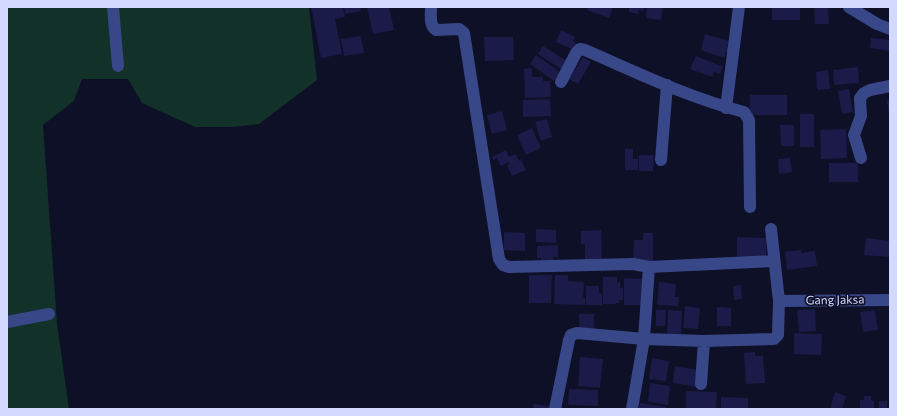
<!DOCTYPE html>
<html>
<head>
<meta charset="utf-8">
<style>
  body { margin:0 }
  #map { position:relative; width:897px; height:416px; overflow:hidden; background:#0e1027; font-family:Commissioner,sans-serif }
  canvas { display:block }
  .frame { position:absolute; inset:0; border:8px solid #d4d9ff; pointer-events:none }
</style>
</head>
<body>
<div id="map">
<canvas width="897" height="416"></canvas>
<div class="frame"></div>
</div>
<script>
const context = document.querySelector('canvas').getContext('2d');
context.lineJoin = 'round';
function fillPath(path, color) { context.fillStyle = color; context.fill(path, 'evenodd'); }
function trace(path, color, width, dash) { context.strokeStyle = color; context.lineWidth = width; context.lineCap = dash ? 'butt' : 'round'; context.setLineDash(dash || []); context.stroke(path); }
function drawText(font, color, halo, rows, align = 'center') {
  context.font = font + ' Commissioner,sans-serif'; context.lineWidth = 3.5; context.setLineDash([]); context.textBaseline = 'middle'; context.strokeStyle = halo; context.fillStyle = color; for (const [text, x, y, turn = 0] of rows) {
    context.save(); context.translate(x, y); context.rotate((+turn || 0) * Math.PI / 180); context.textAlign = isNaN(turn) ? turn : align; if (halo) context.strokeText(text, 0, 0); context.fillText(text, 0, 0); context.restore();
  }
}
fillPath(new Path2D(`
  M7 7H309L317 80 259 124 232 127H195L142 103 128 79H82L74 101 43 125 57 323 69 409H7Z`), '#113129');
fillPath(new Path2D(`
  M311 7H343L345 17 335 19 342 54 321 58Z
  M344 7H360L361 11 345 14Z
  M367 7H389L394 30 373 34Z
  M588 7H613L609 18 587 10Z
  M629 7H644L643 11 638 10V14L629 12Z
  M647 7H663L661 20 646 18Z
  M772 7H800V20H772Z
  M814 7H828L829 24H815Z
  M561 30 575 37 573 42 577 44 574 50 556 42Z
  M705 34 729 41 727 47 733 48 731 53 726 52 724 58 701 50Z
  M361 36 364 53 344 56 341 39Z
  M484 37H513L514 60 485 61Z
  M871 38 890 40V51L870 48Z
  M543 46 567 61 561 69 538 54Z
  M536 55 560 72 554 81 530 64Z
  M696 56 723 67 720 74 714 72 712 77 690 69Z
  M583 57 591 62 578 84 569 79Z
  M858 67 859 83 834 85 833 70Z
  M532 68V77H543V81H550L551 97 525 98 524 69Z
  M828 70 830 89 817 90 816 72Z
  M849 89 853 112 842 114 838 91Z
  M750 95H787V115H750Z
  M550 99 551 116 523 117V100Z
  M887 100H890V116H889Z
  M502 111 507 130 492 134 487 115Z
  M800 114H814V147H800Z
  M547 119 552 137 541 141 535 122Z
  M780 125H794V146H781Z
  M532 128 541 148 526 155 517 135Z
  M846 129 847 158 821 159 820 130Z
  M625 149H633V159H638V170H625Z
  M506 150 509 157 516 154 519 161 521 159 526 170 512 176 507 166 510 164 509 162 501 166 497 158 493 160 492 157Z
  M639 155H654L653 171H639Z
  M790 158 792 172 779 174 778 159Z
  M829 163H858V182H829Z
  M536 229 556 230V243L536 242Z
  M601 230 602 264 585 262V244H581V231Z
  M504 232 525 233V251L504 250Z
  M643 233H653V264H642V260L633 259 634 240H643Z
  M737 237 766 238V258L737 257Z
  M866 238 890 241 889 257 864 255Z
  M558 245V257H553V263H541V258H537V246Z
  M801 250V253L815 251 817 266 787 270 785 252Z
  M529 275H552L551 303H529Z
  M555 275H568V281L584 282 583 297 585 298V305L554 304Z
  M603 277H617V283L620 282V288H623V300H619V303H616V304H603Z
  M624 278 642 279V305H624Z
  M659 282 676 284 675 297H679L678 306 657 305Z
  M741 285 742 299 734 300 733 286Z
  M586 286H599V293L602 294V305H586Z
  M685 306 700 308 698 329 683 328Z
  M717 307 731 308V326H717Z
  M815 309 816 331 799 332 797 310Z
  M656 310H666L665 326H656Z
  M668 310 682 311 681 336H667Z
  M875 310 878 330 863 332 860 312Z
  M579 314H594V333H579Z
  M794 333 822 334 821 355 794 354Z
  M755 352V356H763L765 383 746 384 744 353Z
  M580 357 603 359 600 388 578 386Z
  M652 358 669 361 666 381 649 379Z
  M675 366 698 370 696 387 673 383Z
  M650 383 670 386 668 405 648 402Z
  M569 389 598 390V406L568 405Z
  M686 391 717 392 716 409H686Z
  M835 392 846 396 842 409H830Z
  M864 396H871V400L874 401V409H860V400H864Z
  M721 397 748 398V409H721Z
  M879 401H887V409H879Z
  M640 403 666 407 665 409H639Z
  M534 404 549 406V409H533Z`), '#1a1b48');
trace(new Path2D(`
  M113 7 118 66
  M431 7C431 15 429 26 436 30L459 29 464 33 499 259 503 265 509 267 633 264 649 267 774 261
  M849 7 877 24 890 29
  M561 82 576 53 580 49 585 50C636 72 689 98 744 112L749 120 750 207
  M726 108 739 7
  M861 158 854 135 861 116 860 98 864 93 870 90 890 86
  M661 160 667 85
  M779 301 890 300
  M7 322 49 314
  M701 384 704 341
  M555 409 569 340 571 335 577 333 644 339 704 341 774 339 778 335 779 301 771 229
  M632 409 644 339 649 267`), '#384787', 12);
drawText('12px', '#d4d9ff', '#0e1027', [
  ["Gang Jaksa",835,300,-1]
]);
</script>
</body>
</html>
